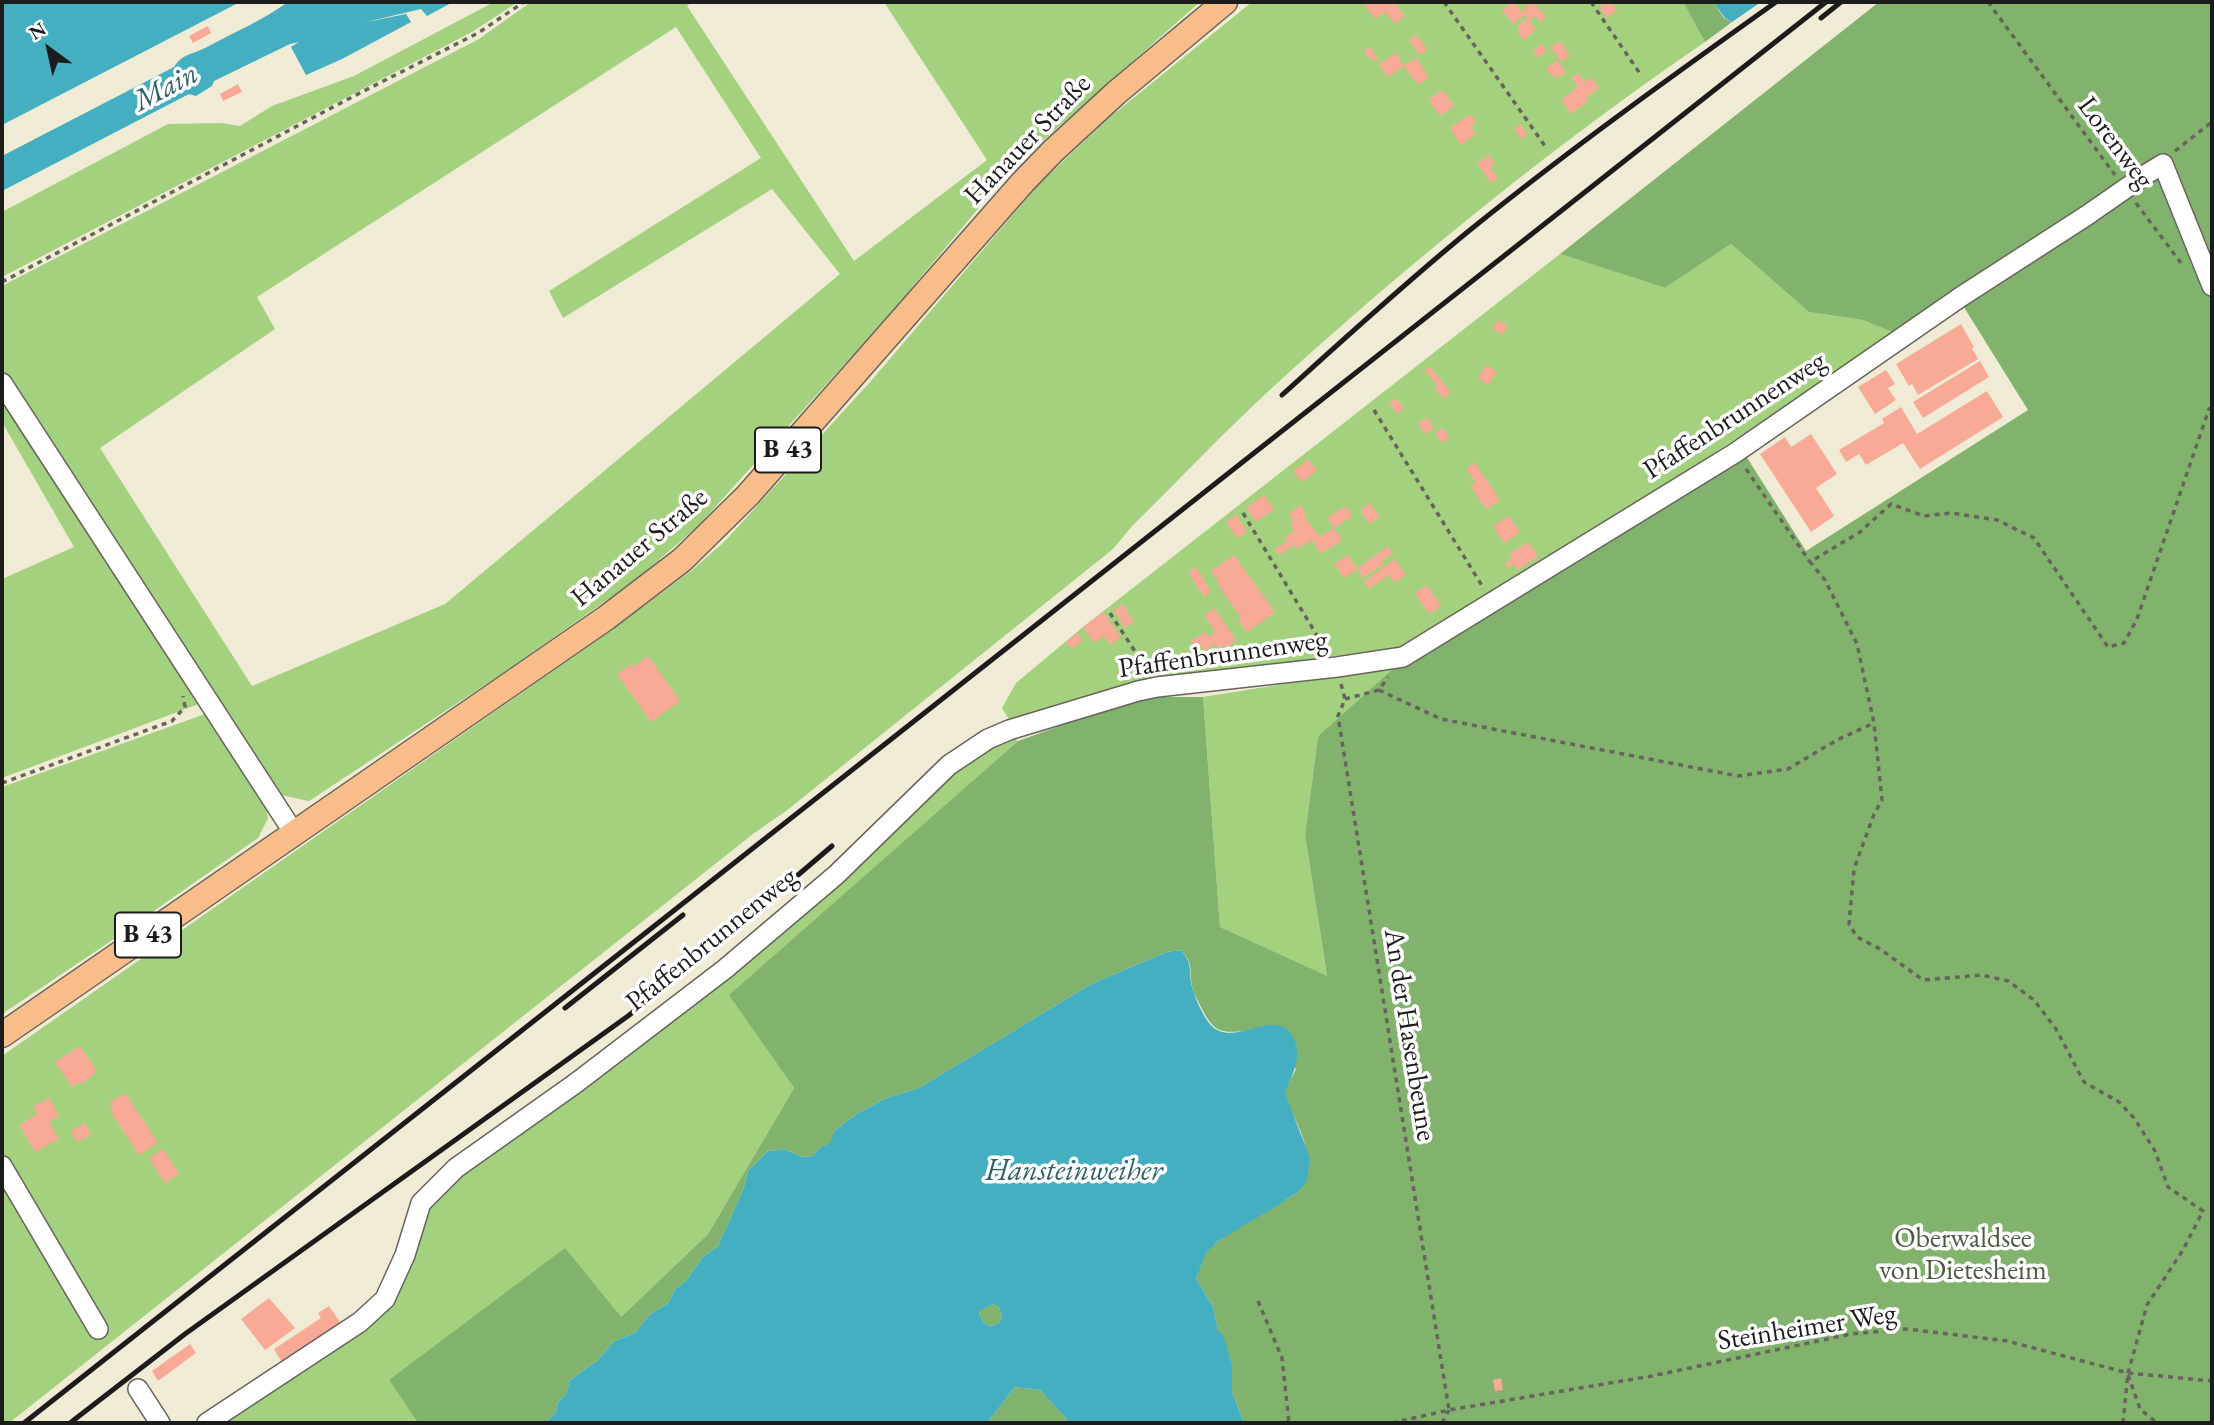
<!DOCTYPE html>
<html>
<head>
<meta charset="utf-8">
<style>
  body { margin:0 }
  #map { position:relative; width:2214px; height:1425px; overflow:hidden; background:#f0ebd4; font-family:"EB Garamond",serif }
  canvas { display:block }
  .frame { position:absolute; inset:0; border:4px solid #1c1c1c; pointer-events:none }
  .north { position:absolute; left:14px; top:14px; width:70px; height:70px; -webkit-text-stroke:5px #fff; paint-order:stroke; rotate:327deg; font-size:19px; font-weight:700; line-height:28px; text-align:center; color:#1c1c1c }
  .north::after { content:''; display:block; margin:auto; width:24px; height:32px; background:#1c1c1c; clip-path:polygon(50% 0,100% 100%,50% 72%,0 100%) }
</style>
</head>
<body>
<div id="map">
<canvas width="2214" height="1425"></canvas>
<div class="frame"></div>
<div class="north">N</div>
</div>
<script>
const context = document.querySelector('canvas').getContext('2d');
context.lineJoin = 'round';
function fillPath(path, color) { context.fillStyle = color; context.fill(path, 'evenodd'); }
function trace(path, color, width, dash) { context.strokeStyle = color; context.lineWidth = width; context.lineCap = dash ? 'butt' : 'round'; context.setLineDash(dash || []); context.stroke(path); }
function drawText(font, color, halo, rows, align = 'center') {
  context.font = font + ' "EB Garamond",serif'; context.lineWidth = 7; context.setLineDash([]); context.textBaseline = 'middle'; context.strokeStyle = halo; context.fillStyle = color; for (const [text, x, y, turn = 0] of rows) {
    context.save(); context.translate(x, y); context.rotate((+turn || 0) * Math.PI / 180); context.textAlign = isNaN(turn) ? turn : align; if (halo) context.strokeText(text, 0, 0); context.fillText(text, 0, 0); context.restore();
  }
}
fillPath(new Path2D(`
  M494 2H518L472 32 2 277V212L168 124 221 123 240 126 272 106 354 76Z
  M531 2H692L687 6 854 261 987 160 884 2H1200L1013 167 889 315 698 526 638 578 506 671 309 801 277 794 2 371V286L479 39ZM676 27 761 158 549 291 563 318 772 189 840 274 445 604 252 686 100 448 275 329 257 297Z
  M1252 2H1683L1705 42C1554 145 1409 263 1273 387 1225 431 1180 479 1133 525L1113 549 786 811 753 834 9 1423H2V1056L613 629 691 571 725 541 871 381 1039 184 1110 117Z
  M1731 244 1809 312 1863 320 1897 334 1553 558 1400 647 1145 682 1010 721 1002 708 1016 683 1083 627 1560 254 1665 288Z
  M2 396 204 702 2 778V579L74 547 2 422Z
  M1396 666 1318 736 1305 835 1327 977 1220 927 1203 697Z
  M205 714 264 797 268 818 258 838 108 943 2 1014V787Z
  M1010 735 1018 741 730 995 794 1088 708 1234 621 1317 389 1380 418 1423H221L395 1297 409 1270 424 1216 442 1192 459 1178 591 1085 695 1003 969 756Z`), '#a3d17e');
fillPath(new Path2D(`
  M1683 2H1713L1724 18 1732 22 1705 42Z
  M1879 2H2212V1423H1244L1232 1392V1365L1218 1330 1213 1307 1196 1278C1199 1269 1201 1260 1206 1253 1221 1233 1275 1208 1298 1192 1323 1164 1296 1124 1284 1093L1296 1069 1250 1030C1221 1034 1214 1033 1201 1007 1198 1000 1193 993 1192 986 1189 969 1194 964 1181 950L1167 952 1091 984 919 1088 884 1099 857 1114 834 1131 832 1142 818 1149 813 1156 802 1157 784 1149 768 1151 748 1171 743 1190 718 1246 702 1258 686 1281 676 1288 668 1303 649 1315 636 1332 613 1342 598 1360 570 1380 566 1394 558 1402 556 1412 545 1423H418L389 1380 565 1248 621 1317 708 1234 794 1088 729 995 1018 741 1140 697H1203L1220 927 1327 976 1305 835 1318 736 1396 666 1746 456 1806 551 2028 410 1957 296 1897 334 1863 320 1809 312 1731 244 1665 288 1560 254Z
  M993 1304 999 1307 1002 1318 999 1323 991 1326 985 1324 980 1316 979 1310Z
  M1015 1387 1040 1390 1070 1423H987Z`), '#82b36d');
fillPath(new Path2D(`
  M2 2H240L2 125Z
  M288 2H453L427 16 421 9 362 23 406 14 411 22 342 59 306 75 291 47 299 42 290 44 214 81 212 86 196 96 189 94 2 191V156L174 67C182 54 193 54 205 48 233 33 263 20 288 2Z
  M1713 2H1761L1732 22 1725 18Z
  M1181 950C1195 966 1187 973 1193 990 1196 1000 1203 1016 1210 1024 1232 1051 1276 1004 1293 1037 1303 1056 1292 1076 1285 1093L1310 1158 1307 1181 1298 1192 1278 1205 1218 1241 1206 1253 1196 1278 1213 1307 1218 1330 1224 1337 1232 1365V1392L1244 1423H1070L1040 1390 1015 1387 987 1423H545L556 1412 558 1402 566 1394 570 1380 598 1360 613 1342 636 1332 649 1315 668 1303 676 1288 686 1281 702 1258 718 1246 743 1190 748 1171 768 1151 784 1149 802 1157 813 1156 818 1149 831 1142 834 1131 857 1114 884 1099 919 1088 1091 984 1167 952ZM993 1304 999 1307 1002 1318 999 1323 991 1326 985 1324 980 1316 979 1311Z`), '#43afc1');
fillPath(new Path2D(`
  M1365 2H1394L1405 16 1395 24 1385 12 1375 19 1363 3Z
  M1514 2 1522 12 1527 8 1525 6 1534 2 1546 17 1540 22 1535 16 1529 21 1536 30 1523 40 1517 31 1520 29 1518 25 1527 18 1525 15 1513 24 1502 10Z
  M1605 2H1611L1617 10 1607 18 1599 7Z
  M208 26 211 33 193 43 189 36Z
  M1417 35 1427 50 1419 55 1409 40Z
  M1560 41 1570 56 1561 62 1551 47Z
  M1542 44 1547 50 1538 58 1533 51Z
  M1370 47 1379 61 1369 59 1364 50Z
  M1396 53 1404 66 1388 77 1379 64Z
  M1416 58 1429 77 1418 85 1404 66Z
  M1557 60 1566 72 1558 78 1556 75 1553 78 1546 68Z
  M1578 73 1585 82 1591 77 1599 88 1586 98 1588 101 1571 114 1561 100 1578 87 1571 78Z
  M238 84 242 92 223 101 220 94Z
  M1443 90 1454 106 1440 116 1428 99Z
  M1470 114 1476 122 1470 127 1476 134 1461 145 1450 128Z
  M1520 124 1528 135 1522 139 1514 129Z
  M1489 155 1495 164 1490 167 1498 178 1491 183 1477 163Z
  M1499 320 1508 327 1501 335 1492 328Z
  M1961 324 1974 347 1972 348 1978 359 1918 395 1912 384 1909 386 1896 364Z
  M1980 361 1989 377 1923 418 1913 402Z
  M1486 365 1497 372 1488 385 1478 378Z
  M1430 367 1451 392 1443 399 1434 387 1437 385 1425 370Z
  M1886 370 1895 384 1888 388 1896 400 1875 414 1858 387Z
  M1987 391 2003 417 1920 469 1903 443 1866 465 1859 454 1846 462 1839 450 1884 423 1882 419 1901 407 1917 434Z
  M1396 398 1404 408 1397 414 1389 403Z
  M1427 417 1434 428 1425 434 1418 423Z
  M1443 428 1449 438 1442 443 1435 433Z
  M1811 434 1837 474 1816 488 1834 516 1811 532 1760 454 1785 437 1791 447Z
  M1308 459 1317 470 1302 482 1293 471Z
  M1474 462 1500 500 1486 509 1470 486 1476 482 1466 469Z
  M1264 495 1274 509 1256 522 1246 508Z
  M1369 503 1380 517 1370 524 1360 511Z
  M1300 505 1306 514 1304 516 1319 537 1334 528 1342 540 1321 554 1312 540 1297 549 1294 545 1279 555 1275 549 1287 541 1284 538 1294 531 1290 525 1294 522 1289 513Z
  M1346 506 1352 516 1334 528 1327 518Z
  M1236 515 1247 532 1237 538 1226 522Z
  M1509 516 1520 532 1504 543 1493 526Z
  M1528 542 1538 556 1518 570 1514 564 1508 568 1505 563 1512 558 1510 554Z
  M1388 546 1393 553 1382 560 1384 564 1363 578 1357 569Z
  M1234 555 1275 612 1247 632 1238 620 1241 618 1217 583 1219 582 1211 571Z
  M1348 555 1357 569 1344 578 1334 564Z
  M1395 559 1406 575 1394 583 1389 575 1368 589 1364 582Z
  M1196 567 1211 592 1204 597 1188 572Z
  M1427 585 1441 606 1429 614 1415 593Z
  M1123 604 1134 622 1125 628 1114 610Z
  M1214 608 1236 640 1226 648 1224 645 1219 649 1216 644 1204 651 1200 645 1195 648 1191 641 1205 632 1208 637 1215 632 1204 615Z
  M1103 612 1121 637 1110 645 1104 636 1094 643 1083 627Z
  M1077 633 1083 640 1072 649 1066 642Z
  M648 656 680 701 651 722 617 674 631 664 633 667Z
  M80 1046 97 1071 81 1085 80 1082 72 1087 55 1062Z
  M125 1093 158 1143 139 1155 110 1111 113 1109 109 1103Z
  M49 1098 59 1116 49 1122 59 1139 35 1152 19 1125 37 1114 33 1107Z
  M85 1123 91 1135 77 1142 71 1131Z
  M163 1149 179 1174 165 1183 149 1158Z
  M269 1298 295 1328 265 1350 241 1319Z
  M329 1306 342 1325 283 1364 274 1349 321 1318 318 1313Z
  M190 1344 196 1353 158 1381 152 1371Z
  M1501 1378 1503 1390 1495 1391 1493 1380Z`), '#f8aa96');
const minor = new Path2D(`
  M2145 175 2163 164 2212 286
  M2 383 294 833
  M2 1166 98 1329
  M138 1389 160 1423
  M207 1423 360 1322 385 1299 405 1255 421 1203 456 1168 576 1083 725 969 836 875 949 765 988 739 1009 730 1138 691 1157 687 1337 667 1403 657 1735 453 1962 296 2086 216`);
const major = new Path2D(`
  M2 1035 606 618 682 560 748 495 1023 182 1053 151 1116 93 1225 2`);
trace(minor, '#66645c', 22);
trace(major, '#66645c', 27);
trace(new Path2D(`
  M1444 2 1545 146
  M1591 2 1641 75
  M1988 2 2115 175
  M2175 151 2212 122
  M2136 203 2184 267
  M2 282 354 96 478 33 524 2
  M1374 410 1484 589
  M1746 469 1810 562
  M1243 513 1327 652
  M1110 613 1147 670
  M1341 684 1345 699 1338 716 1449 1410
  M1379 690 1441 719 1738 776 1788 769 1837 740 1874 723
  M1345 699 1379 690 1388 677
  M2 783 172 721 185 707 183 696
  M1258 1301 1282 1358 1289 1423
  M2128 1375 2140 1409 2157 1423
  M1392 1423 1449 1410 1652 1376 1851 1334 1907 1329 2007 1341 2128 1373 2212 1381
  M1442 1423 1449 1410
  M2123 1423 2128 1373 2147 1305 2183 1250 2203 1211 2168 1187 2155 1151 2134 1118 2119 1102 2084 1082 2056 1029 2034 1000 2008 981 1982 975 1923 980 1880 949 1857 937 1849 924 1854 869 1874 814 1882 800 1874 723 1857 644 1825 580 1810 562 1860 532 1891 504 1924 516 1951 513 1997 520 2034 538 2108 647 2124 643 2137 619 2209 409 2212 407`), '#66645c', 3.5, [5, 5]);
trace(minor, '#fff', 19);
trace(major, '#f9bd89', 24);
trace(new Path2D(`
  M1821 18 1841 2
  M1282 395C1344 339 1405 283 1470 230 1569 150 1672 76 1776 2
  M565 1008 683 915
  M24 1423 1826 2
  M70 1423 185 1334 628 1016 709 951 832 846`), '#1c1c1c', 5);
const minorBridge = new Path2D(`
  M2086 216 2145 175`);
trace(minorBridge, '#66645c', 22, []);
trace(minorBridge, '#fff', 19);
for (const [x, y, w] of [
  [788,450,66],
  [148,935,66]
]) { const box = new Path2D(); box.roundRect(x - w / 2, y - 22.5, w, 45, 5); context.fillStyle = '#fff'; context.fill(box); trace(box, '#1c1c1c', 2); }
drawText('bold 26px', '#1c1c1c', null, [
  ["B 43",788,450],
  ["B 43",148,935]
]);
drawText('28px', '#1c1c1c', '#fff', [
  ["Hanauer Straße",1028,140,-46],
  ["Lorenweg",2115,143,53],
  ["Pfaffenbrunnenweg",1735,416,-33],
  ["Hanauer Straße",640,548,-40],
  ["Pfaffenbrunnenweg",1223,655,-8],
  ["Pfaffenbrunnenweg",712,940,-39],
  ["An der Hasenbeune",1409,1035,81],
  ["Steinheimer Weg",1807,1328,-9]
]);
drawText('28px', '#4b5b3e', '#fff', [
  ["Oberwaldsee",1963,1239],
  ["von Dietesheim",1963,1271]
]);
drawText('italic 30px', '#2e5e66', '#fff', [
  ["Main",166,88,-28],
  ["Hansteinweiher",1074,1172]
]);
</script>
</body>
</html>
